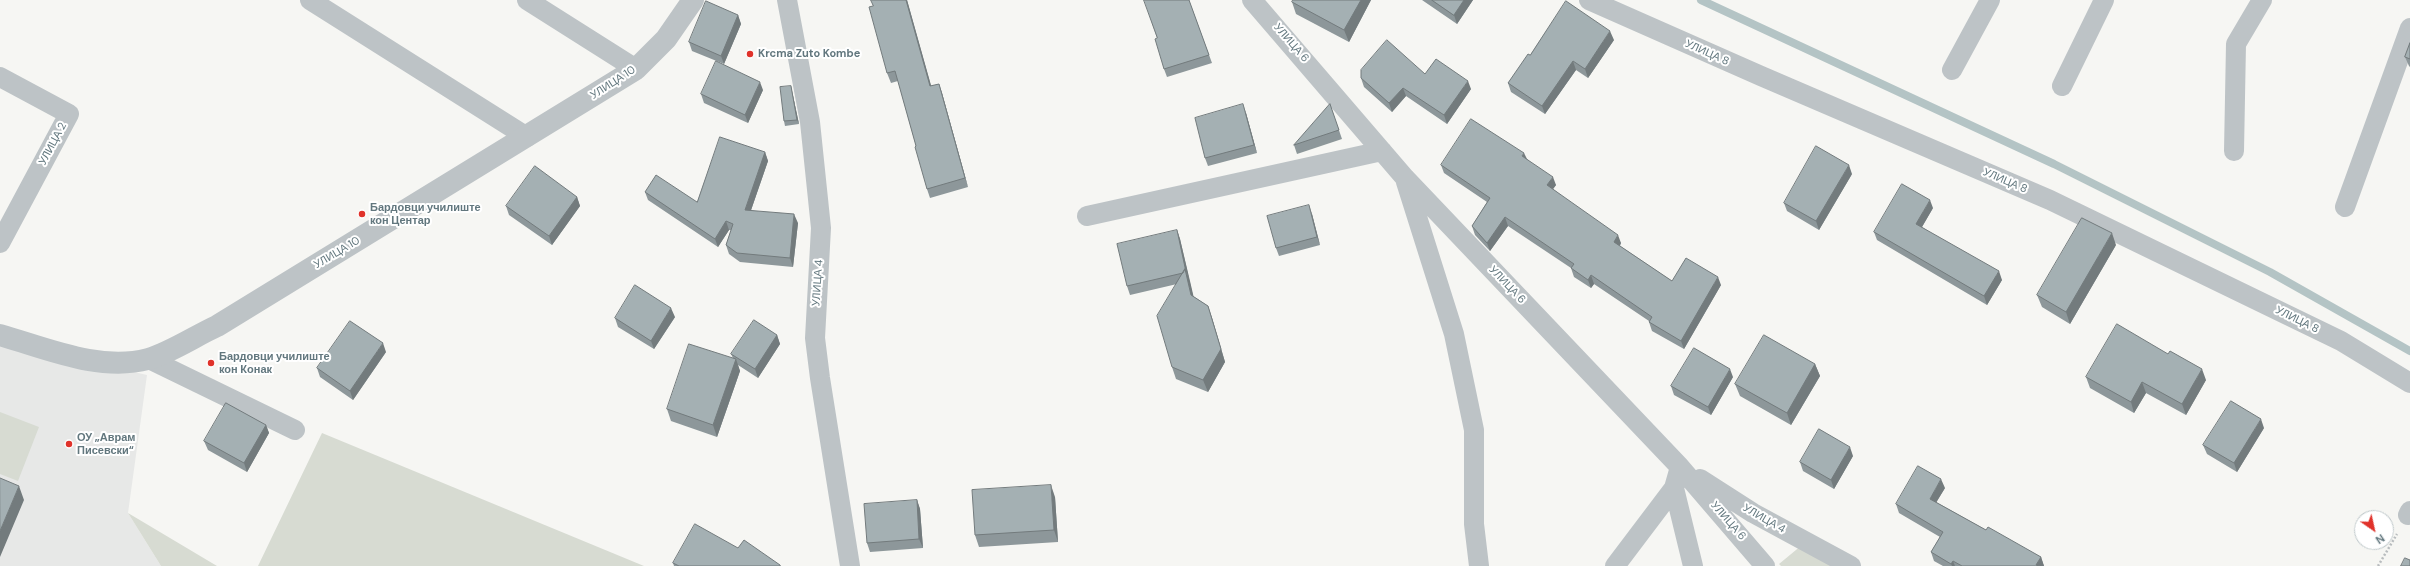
<!DOCTYPE html>
<html>
<head>
<meta charset="utf-8">
<style>
  body { margin:0 }
  #map { position:relative; width:2410px; height:566px; overflow:hidden; background:#f6f6f3; font-family:"DM Sans",sans-serif }
  canvas { display:block }
  .north { position:absolute; left:2354px; top:510px; width:40px; height:40px; box-sizing:border-box; background:#fff; border:1px solid #c0c9cb; border-radius:50%; rotate:146deg; font-size:11px; font-weight:700; line-height:16px; text-align:center; color:#62777e }
  .north::after { content:''; display:block; margin:auto; width:14px; height:18px; background:#e0322a; clip-path:polygon(50% 0,100% 100%,50% 72%,0 100%) }
</style>
</head>
<body>
<div id="map">
<canvas width="2410" height="566"></canvas>
<div class="north">N</div>
</div>
<script>
const context = document.querySelector('canvas').getContext('2d');
context.lineJoin = 'round';
function fillPath(path, color) { context.fillStyle = color; context.fill(path, 'evenodd'); }
function trace(path, color, width, dash) { context.strokeStyle = color; context.lineWidth = width; context.lineCap = dash ? 'butt' : 'round'; context.setLineDash(dash || []); context.stroke(path); }
function drawText(font, color, halo, rows, align = 'center') {
  context.font = font + ' "DM Sans",sans-serif'; context.lineWidth = 4; context.setLineDash([]); context.textBaseline = 'middle'; context.strokeStyle = halo; context.fillStyle = color; for (const [text, x, y, turn = 0] of rows) {
    context.save(); context.translate(x, y); context.rotate((+turn || 0) * Math.PI / 180); context.textAlign = isNaN(turn) ? turn : align; if (halo) context.strokeText(text, 0, 0); context.fillText(text, 0, 0); context.restore();
  }
}
fillPath(new Path2D(`
  M0 341 147 375 128 513 161 566H0Z`), '#e7e8e7');
fillPath(new Path2D(`
  M0 412 39 427 18 481 0 474Z
  M322 433 644 566H258Z
  M128 513 217 566H161Z
  M1802 545 1840 566H1781L1779 564Z`), '#d7dbd2');
trace(new Path2D(`
  M1701 0 2054 164 2270 272 2410 351`), '#b4c4c5', 8);
trace(new Path2D(`
  M2378 566 2397 534`), '#b8bcbe', 2.5, [2, 2]);
trace(new Path2D(`
  M310 0 527 137
  M527 0 636 69
  M787 0 810 122 821 228 815 338 820 378 850 566
  M1252 0 1405 178 1680 467 1765 566
  M1589 0 1761 76 2050 200 2341 341 2410 383
  M1952 70 1990 0
  M0 77 69 114 0 243
  M2062 86 2104 0
  M2234 151 2236 44 2262 0
  M1406 182 1454 334 1474 430V524L1479 566
  M2345 207 2410 28
  M1087 216 1382 151
  M149 359 295 430
  M1700 479 1753 513 1851 566
  M1674 488 1693 566
  M2408 515 2410 511
  M1615 566 1674 488 1680 467`), '#bdc3c6', 20);
trace(new Path2D(`
  M0 335C46 348 100 372 148 359 168 354 197 335 217 326L636 69 666 39 693 0`), '#bdc3c6', 22);
fillPath(new Path2D(`
  M907 0 931 86 939 84 942 93 968 187 930 198 927 189 916 146 898 81 891 83 887 73 873 6Z
  M1189 0 1212 63 1167 77 1164 69 1157 38Z
  M1371 0 1349 42 1296 14 1292 2Z
  M1422 0H1473L1457 24Z
  M738 15 741 24 724 64 692 51 689 42Z
  M1614 40 1588 78 1576 70 1545 114 1511 92 1508 83 1530 55Z
  M2410 43V67L2409 66 2405 57Z
  M1425 74 1471 89 1447 124 1406 96 1392 112 1364 87 1361 78Z
  M791 86 792 91 799 124 785 126 784 121Z
  M763 90 748 123 704 103 701 94Z
  M1330 104 1342 139 1297 154 1294 145Z
  M1246 113 1257 153 1208 166 1205 158Z
  M765 152 768 161 751 210 798 223 793 267 740 262 729 254 726 245 731 230H729L718 247 648 200 645 192 697 202Z
  M1527 159 1556 185 1553 189 1621 243 1620 246 1672 281 1721 285 1684 349 1652 331 1649 322V321L1594 284 1591 288 1574 277 1571 268 1508 226 1490 251 1475 235 1472 226 1487 202 1444 173 1441 165Z
  M1852 174 1819 230 1787 211 1784 203Z
  M577 197 580 206 552 245 509 215 506 206Z
  M1933 208 1922 227 2002 280 1987 305 1877 240 1874 232Z
  M1312 214 1320 245 1279 256 1276 248Z
  M1177 230 1180 239 1193 296 1208 306 1212 318 1225 362 1208 392 1176 379 1172 367 1177 284 1130 295 1127 286Z
  M2116 245 2070 324 2042 307 2037 295Z
  M675 317 654 349 618 327 615 318Z
  M777 335 780 344 758 378 738 365 740 371 717 437 671 421 667 409 733 358 731 354Z
  M386 352 353 400 320 377 317 368Z
  M1815 364 1820 376 1791 425 1740 396 1735 384Z
  M1733 377 1711 415 1674 395 1671 386Z
  M2086 377 2206 380 2186 415 2146 393 2134 413 2090 388Z
  M266 425 269 433 247 472 208 450 204 441Z
  M2264 428 2237 472 2207 454 2203 445Z
  M1853 456 1834 489 1803 471 1800 462Z
  M1945 488 1936 502 1986 530 2041 557 2044 566H1943L1934 561 1931 552 1940 537 1899 513 1896 504Z
  M1055 497 1058 542 979 547 975 535Z
  M917 500 920 509 923 548 870 552 867 543Z
  M738 548 780 565 781 566H674L673 563Z`), '#8d979a');
fillPath(new Path2D(`
  M906 0H907L934 96 930 86Z
  M1361 0H1371L1349 42 1344 30Z
  M1464 0H1473L1457 24 1454 15Z
  M738 15 741 24 724 64 721 56Z
  M1610 31 1614 40 1588 78 1585 69Z
  M1573 61 1576 70 1545 114 1542 106Z
  M1468 81 1471 89 1447 124 1444 115Z
  M760 82 763 90 748 123 745 115Z
  M939 84 942 93 968 187 965 178Z
  M791 86 792 91 799 124 797 120Z
  M1403 88 1406 96 1392 112 1389 103Z
  M1243 104 1246 113 1257 153 1254 145Z
  M765 152 768 161 748 219 745 210Z
  M1524 153 1528 161 1522 156Z
  M1849 165 1852 174 1819 230 1816 221Z
  M1553 177 1556 185 1550 193 1547 185Z
  M577 197 580 206 552 245 549 236Z
  M1930 200 1933 208 1919 232 1916 224Z
  M1309 205 1312 214 1320 245 1317 237Z
  M794 214 798 223 793 267 790 258Z
  M1505 217 1508 226 1490 251 1487 243Z
  M726 221 729 230 718 247 715 239Z
  M1177 230 1180 239 1190 281 1186 272Z
  M2112 233 2116 245 2070 324 2066 312Z
  M1618 235 1621 243 1617 250 1614 242Z
  M1185 269 1190 281 1196 307 1191 295Z
  M1999 271 2002 280 1987 305 1984 296Z
  M1591 275 1594 284 1591 288 1588 280Z
  M1718 277 1721 285 1684 349 1681 341Z
  M1208 306 1212 318 1225 362 1208 392 1203 380Z
  M671 308 675 317 654 349 651 341Z
  M777 335 780 344 758 378 755 369Z
  M383 343 386 352 353 400 350 391Z
  M736 359 740 371 717 437 713 425Z
  M1815 364 1820 376 1791 425 1787 413Z
  M1730 369 1733 377 1711 415 1708 407Z
  M2202 369 2206 380 2186 415 2182 404Z
  M2142 382 2146 393 2134 413 2131 402Z
  M2261 419 2264 428 2237 472 2234 463Z
  M266 425 269 433 247 472 244 463Z
  M1850 447 1853 456 1834 489 1831 480Z
  M1941 479 1945 488 1933 508 1930 499Z
  M1051 485 1055 497 1058 542 1054 530Z
  M19 486 24 500 0 557V531Z
  M917 500 920 509 923 548 919 539Z
  M2041 557 2044 566H2037L2036 565Z
  M1953 561 1955 566H1952L1951 564Z`), '#737b7d');
const building = new Path2D(`
  M871 0H906L930 86 939 84 965 178 927 189 915 147 916 146 895 71 887 73 869 7 873 6Z
  M1144 0H1189L1209 55 1164 69 1155 39 1157 38Z
  M1293 0H1361L1344 30 1292 2Z
  M1432 0H1464L1454 15Z
  M706 1 738 15 721 56 689 42Z
  M1566 1 1610 31 1585 69 1573 61 1542 106 1508 83 1528 54 1530 55Z
  M1387 40 1425 74 1436 59 1468 81 1444 115 1403 88 1389 103 1361 78V70Z
  M2410 43V59L2405 57Z
  M716 61 760 82 745 115 701 94Z
  M791 86 797 120 784 121 780 87Z
  M1243 104 1254 145 1205 158 1195 118Z
  M1330 104 1339 130 1294 145Z
  M1471 119 1524 153 1522 156 1553 177 1547 185 1618 235 1614 242 1672 281 1686 258 1718 277 1681 341 1649 322 1652 317 1591 275 1588 280 1571 268 1574 264 1505 217 1487 243 1472 226 1490 198 1441 165Z
  M720 137 765 152 745 210 794 214 790 258 737 253 726 245 733 224 726 221 715 239 645 192 656 175 697 202Z
  M1816 146 1849 165 1816 221 1784 203Z
  M535 166 577 197 549 236 506 206Z
  M1902 184 1930 200 1916 224 1999 271 1984 296 1874 232Z
  M1309 205 1317 237 1276 248 1267 216Z
  M2082 218 2112 233 2066 312 2037 295Z
  M1177 230 1186 272 1185 269 1183 273 1127 286 1117 244Z
  M1185 269 1191 295 1208 306 1221 349 1203 380 1172 367 1157 316Z
  M635 285 671 308 651 341 615 318Z
  M754 320 777 335 755 369 731 354Z
  M350 321 383 343 350 391 317 368Z
  M2117 324 2168 354 2170 351 2202 369 2182 404 2142 382 2131 402 2086 377Z
  M1764 335 1815 364 1787 413 1735 384Z
  M689 344 736 359 713 425 667 409Z
  M1694 348 1730 369 1708 407 1671 386Z
  M2231 401 2261 419 2234 463 2203 445Z
  M226 403 266 425 244 463 204 441Z
  M1819 429 1850 447 1831 480 1800 462Z
  M1918 466 1941 479 1930 499 1986 530 1988 527 2041 557 2036 565 2039 566H1962L1953 561 1951 564 1931 552 1943 532 1896 504Z
  M0 478 19 486 0 531Z
  M1051 485 1054 530 975 535 972 490Z
  M917 500 919 539 867 543 864 504Z
  M695 524 738 548 744 540 780 565V566H679L673 563Z
  M2405 558 2410 560V566H2401Z`);
fillPath(building, '#a4b0b3');
trace(building, '#737b7d', 1);
for (const [x, y, r, color] of [
  [750,54,4,"#e0322a"],
  [362,214,4,"#e0322a"],
  [211,363,4,"#e0322a"],
  [69,444,4,"#e0322a"]
]) { const dot = new Path2D(); dot.arc(x, y, r, 0, 2 * Math.PI); context.fillStyle = color; context.fill(dot); trace(dot, '#fff', 1.5); }
drawText('11px', '#62777e', '#fff', [
  ["УЛИЦА 6",1291,43,49],
  ["УЛИЦА 8",1707,53,24],
  ["УЛИЦА 10",613,83,-33],
  ["УЛИЦА 2",53,144,-62],
  ["УЛИЦА 8",2005,181,23],
  ["УЛИЦА 10",337,253,-31],
  ["УЛИЦА 4",818,283,-86],
  ["УЛИЦА 6",1507,285,46],
  ["УЛИЦА 8",2297,320,26],
  ["УЛИЦА 4",1764,519,30],
  ["УЛИЦА 6",1728,521,49]
]);
drawText('bold 11px', '#62777e', '#fff', [
  ["Krcma Zuto Kombe",758,54],
  ["Бардовци училиште",370,208],
  ["кон Центар",370,221],
  ["Бардовци училиште",219,357],
  ["кон Конак",219,370],
  ["ОУ „Аврам",77,438],
  ["Писевски“",77,451]
], 'left');
</script>
</body>
</html>
